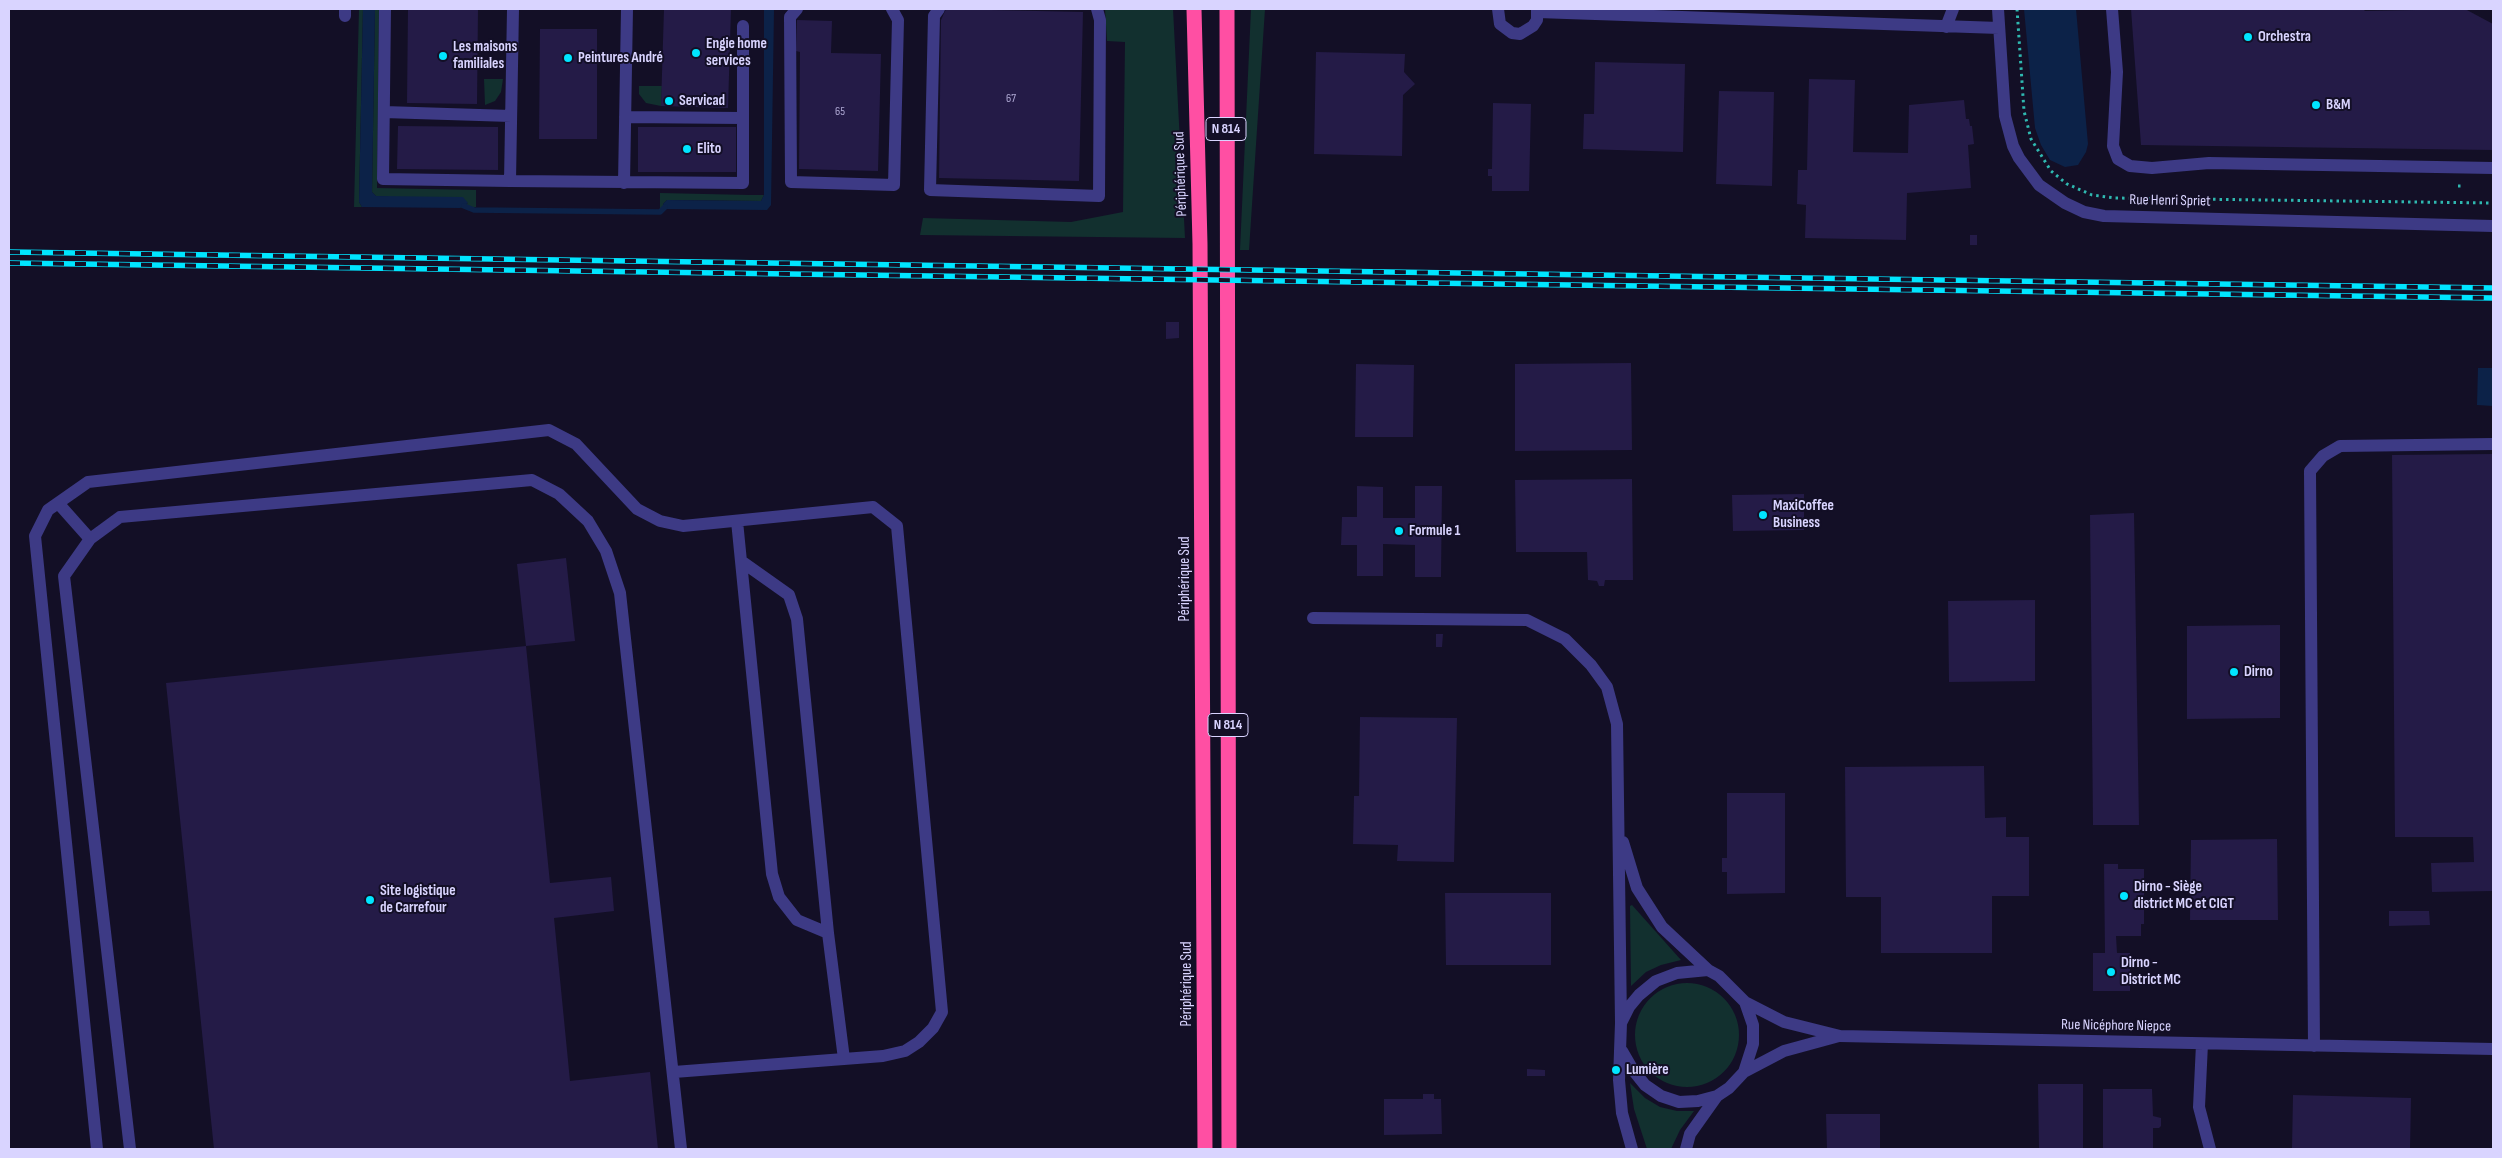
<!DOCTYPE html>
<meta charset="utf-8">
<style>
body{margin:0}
#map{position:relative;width:2502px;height:1158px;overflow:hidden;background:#130f26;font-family:"Sofia Sans Condensed",sans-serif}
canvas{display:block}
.frame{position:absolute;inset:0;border:10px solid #d9d4ff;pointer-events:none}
</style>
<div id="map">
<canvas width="2502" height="1158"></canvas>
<div class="frame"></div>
</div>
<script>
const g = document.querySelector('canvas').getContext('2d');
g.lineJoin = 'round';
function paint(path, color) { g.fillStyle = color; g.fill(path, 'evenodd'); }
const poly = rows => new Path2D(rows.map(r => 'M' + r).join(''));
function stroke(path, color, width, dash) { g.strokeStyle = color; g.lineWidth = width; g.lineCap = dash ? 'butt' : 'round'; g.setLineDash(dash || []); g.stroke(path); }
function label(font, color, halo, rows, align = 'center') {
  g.font = font + ' "Sofia Sans Condensed",sans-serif'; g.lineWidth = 4; g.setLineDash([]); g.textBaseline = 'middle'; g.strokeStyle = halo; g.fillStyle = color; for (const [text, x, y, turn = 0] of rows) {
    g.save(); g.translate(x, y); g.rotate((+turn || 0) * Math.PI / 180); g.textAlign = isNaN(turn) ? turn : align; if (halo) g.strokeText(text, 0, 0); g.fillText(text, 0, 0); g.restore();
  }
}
paint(poly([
 [359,9,363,9,359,202,362,207,354,207],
 [375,9,379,9,377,188,476,190,476,207,460,208,468,203,376,196,372,192],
 [1105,9,1173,9,1185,238,920,235,923,218,1071,222,1123,212,1125,42,1107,41],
 [1251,9,1265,9,1249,250,1240,250],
 [484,79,503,79,501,92,495,101,485,105],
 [639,86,662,86,661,106,646,103,639,94],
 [660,193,750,195,764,195,761,201,667,200,663,204,666,209,660,209],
 [1632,905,1681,960,1661,965,1646,972,1631,986,1630,906],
 '1635 1035a52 52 0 1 1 104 0a52 52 0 1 1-104 0Z',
 [1630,1083,1645,1098,1660,1107,1677,1111,1694,1111,1680,1130,1671,1149,1647,1149,1634,1109]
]), '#12302f');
paint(poly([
 [363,9,375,9,372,192,376,196,463,197,468,203,460,208,362,207,359,202],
 [764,9,774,9,771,205,767,210,666,209,663,204,667,200,761,201,764,195],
 [2024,9,2076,9,2088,144,2086,152,2078,165,2065,167,2050,160,2041,145,2035,128],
 [2478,368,2493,368,2493,406,2477,405]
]), '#0c2248');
stroke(poly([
 [464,206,474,210,660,212,665,207]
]), '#0c2248', 5.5);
paint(poly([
 [408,9,478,9,477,104,407,103],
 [664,9,731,9,728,108,661,106],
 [946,9,1083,12,1079,181,939,178,941,20],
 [2131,9,2363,9,2365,11,2465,9,2493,24,2493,150,2141,145],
 [797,20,832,21,831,53,881,54,878,171,799,169,800,52,796,51],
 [540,29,597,29,597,139,539,139],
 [1316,52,1405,54,1404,72,1415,84,1403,95,1402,156,1314,154],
 [1595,62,1685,64,1683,152,1583,149,1584,114,1594,114],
 [1809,79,1855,80,1853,152,1908,153,1909,105,1964,100,1966,119,1969,119,1970,126,1972,126,1974,144,1968,145,1971,188,1907,193,1906,240,1805,238,1806,205,1797,204,1798,170,1807,170],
 [1719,91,1774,92,1772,186,1716,184],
 [1493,103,1531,104,1529,191,1492,191,1492,176,1488,176,1488,169,1492,169],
 [398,126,498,127,498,170,397,169],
 [638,127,736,127,736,172,638,172],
 [1970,235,1977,235,1977,245,1970,245],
 [1166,322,1179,322,1179,338,1166,339],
 [1631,363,1632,450,1515,451,1515,364],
 [1356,364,1414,365,1413,437,1355,437],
 [2493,454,2493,891,2432,892,2431,863,2474,862,2473,837,2395,837,2392,455],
 [1632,479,1633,580,1605,580,1604,586,1599,586,1597,581,1588,580,1587,552,1516,552,1515,480],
 [1357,486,1383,487,1383,518,1415,518,1415,486,1442,486,1441,577,1415,577,1415,545,1383,544,1383,576,1357,576,1357,545,1341,545,1342,517,1357,517],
 [1804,494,1804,530,1733,531,1732,495],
 [2134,513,2139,825,2093,825,2090,515],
 [566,558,575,641,526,646,517,564],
 [2035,600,2035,681,1949,682,1948,601],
 [2280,625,2280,718,2187,719,2187,626],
 [1436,634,1443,634,1442,647,1436,647],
 [526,646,550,883,611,877,614,911,554,918,570,1081,650,1072,658,1149,214,1149,166,683],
 [1360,717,1457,718,1454,862,1397,861,1398,845,1353,844,1354,796,1359,796],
 [1984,766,1985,818,2006,817,2006,837,2029,837,2029,896,1992,896,1992,953,1881,953,1881,897,1846,897,1845,767],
 [1727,793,1785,793,1785,893,1727,894,1727,872,1722,872,1722,858,1727,858],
 [2277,839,2278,920,2190,920,2191,840],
 [2104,864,2118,864,2118,869,2144,869,2144,924,2141,924,2141,936,2116,936,2117,953,2130,953,2130,991,2093,991,2093,953,2105,953],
 [1445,893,1551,893,1551,965,1446,965],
 [2389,911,2429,911,2430,925,2389,926],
 [1527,1069,1545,1070,1545,1076,1527,1076],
 [2038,1084,2083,1084,2083,1149,2039,1149],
 [2103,1089,2152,1089,2153,1116,2161,1118,2161,1126,2159,1128,2153,1128,2153,1149,2103,1149],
 [1423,1094,1434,1094,1434,1099,1441,1099,1442,1134,1384,1135,1384,1099,1423,1099],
 [2293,1095,2411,1098,2410,1149,2292,1149],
 [1826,1114,1880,1114,1880,1149,1827,1149]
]), '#241b47');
stroke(poly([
 [2017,9,2024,111,2031,139,2051,171,2067,184,2092,195,2115,198,2493,203],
 [2458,186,2464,186]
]), '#2fb8b0', 3, [2.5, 4]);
stroke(poly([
 [385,9,383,179,510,181],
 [513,9,510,181,743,183,743,26],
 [797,9,790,17,791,182,894,185,898,20,892,9],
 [939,9,934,16,930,190,1099,196,1100,20,1097,9],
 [1498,9,1500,24,1512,33,1520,34,1533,26,1537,20,1537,9],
 [1998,9,2005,116,2013,146,2019,158,2039,185,2065,203,2084,212,2104,216,2493,226],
 [2112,9,2117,72,2113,146,2118,159,2130,166,2152,168,2209,163,2493,168],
 [1538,12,1999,28],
 [345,16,345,9],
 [1946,27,1953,9],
 [384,112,511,116],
 [625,117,742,118],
 [624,183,627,9],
 [58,503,90,539],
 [737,521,772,874,779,897,797,920,828,933,844,1059],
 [741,561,789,595,797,619,828,933],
 [1313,618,1527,620,1565,639,1591,665,1607,687,1617,724,1621,1023],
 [1623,842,1637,888,1662,927,1708,970],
 [1745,1002,1784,1022,1840,1036,2493,1049],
 [2202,1044,2199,1107,2210,1149],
 [2314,1046,2310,471,2323,456,2340,446,2493,444],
 [1622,1051,1633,1070,1645,1085,1661,1096,1679,1102,1698,1101,1717,1096,1729,1088,1744,1072,1753,1044,1753,1025,1745,1002,1719,976,1708,970,1677,973,1656,981,1639,995,1629,1007,1621,1023,1619,1080,1622,1113,1632,1149],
 [1744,1072,1784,1051,1839,1036],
 [97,1149,35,536,48,510,88,482,549,430,576,444,637,509,660,521,683,526,873,507,897,526,942,1012,933,1028,919,1042,905,1051,883,1056,674,1072],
 [130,1149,64,576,90,539,120,517,532,480,559,494,588,521,606,551,620,593,681,1149],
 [1686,1149,1690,1134,1717,1096]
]), '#3d3a85', 12);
stroke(poly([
 [1194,9,1200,244,1205,1149],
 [1227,9,1229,1149]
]), '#ff4fa3', 15);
const rail = poly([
 [9,252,2493,288],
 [9,263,2493,298]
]);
stroke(rail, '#00e5ff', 5.5);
stroke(rail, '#130f26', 4, [11]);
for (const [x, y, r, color] of [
 [2248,37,5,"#00e5ff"],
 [696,53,5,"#00e5ff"],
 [443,56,5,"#00e5ff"],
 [568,58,5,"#00e5ff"],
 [669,101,5,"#00e5ff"],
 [2316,105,5,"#00e5ff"],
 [687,149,5,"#00e5ff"],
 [1763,515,5,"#00e5ff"],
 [1399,531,5,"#00e5ff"],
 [2234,672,5,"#00e5ff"],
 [2124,896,5,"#00e5ff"],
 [370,900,5,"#00e5ff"],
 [2111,972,5,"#00e5ff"],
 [1616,1070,5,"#00e5ff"]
]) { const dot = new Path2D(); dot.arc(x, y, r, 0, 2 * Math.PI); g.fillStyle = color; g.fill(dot); stroke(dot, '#130f26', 2); }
label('12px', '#aca6d1', null, [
 ["67",1011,99],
 ["65",840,112]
]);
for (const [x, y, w] of [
 [1226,129,40],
 [1228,725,40]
]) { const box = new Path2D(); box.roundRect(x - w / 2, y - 11.5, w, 23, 4); g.fillStyle = '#130f26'; g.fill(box); stroke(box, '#d9d4ff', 1); }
label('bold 14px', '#d9d4ff', null, [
 ["N 814",1226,129],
 ["N 814",1228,725]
]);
label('bold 15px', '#d9d4ff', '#130f26', [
 ["Orchestra",2258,37],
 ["Engie home",706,44],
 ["services",706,61],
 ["Les maisons",453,47],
 ["familiales",453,64],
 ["Peintures André",578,58],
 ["Servicad",679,101],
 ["B&M",2326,105],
 ["Elito",697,149],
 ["MaxiCoffee",1773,506],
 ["Business",1773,523],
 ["Formule 1",1409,531],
 ["Dirno",2244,672],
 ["Dirno - Siège",2134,887],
 ["district MC et CIGT",2134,904],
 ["Site logistique",380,891],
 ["de Carrefour",380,908],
 ["Dirno -",2121,963],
 ["District MC",2121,980],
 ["Lumière",1626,1070]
], 'left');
label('15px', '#d9d4ff', '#130f26', [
 ["Périphérique Sud",1181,174,-92],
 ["Rue Henri Spriet",2170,201,1],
 ["Périphérique Sud",1185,579,-90],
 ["Périphérique Sud",1187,984,-90],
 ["Rue Nicéphore Niepce",2116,1026,1]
]);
</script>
